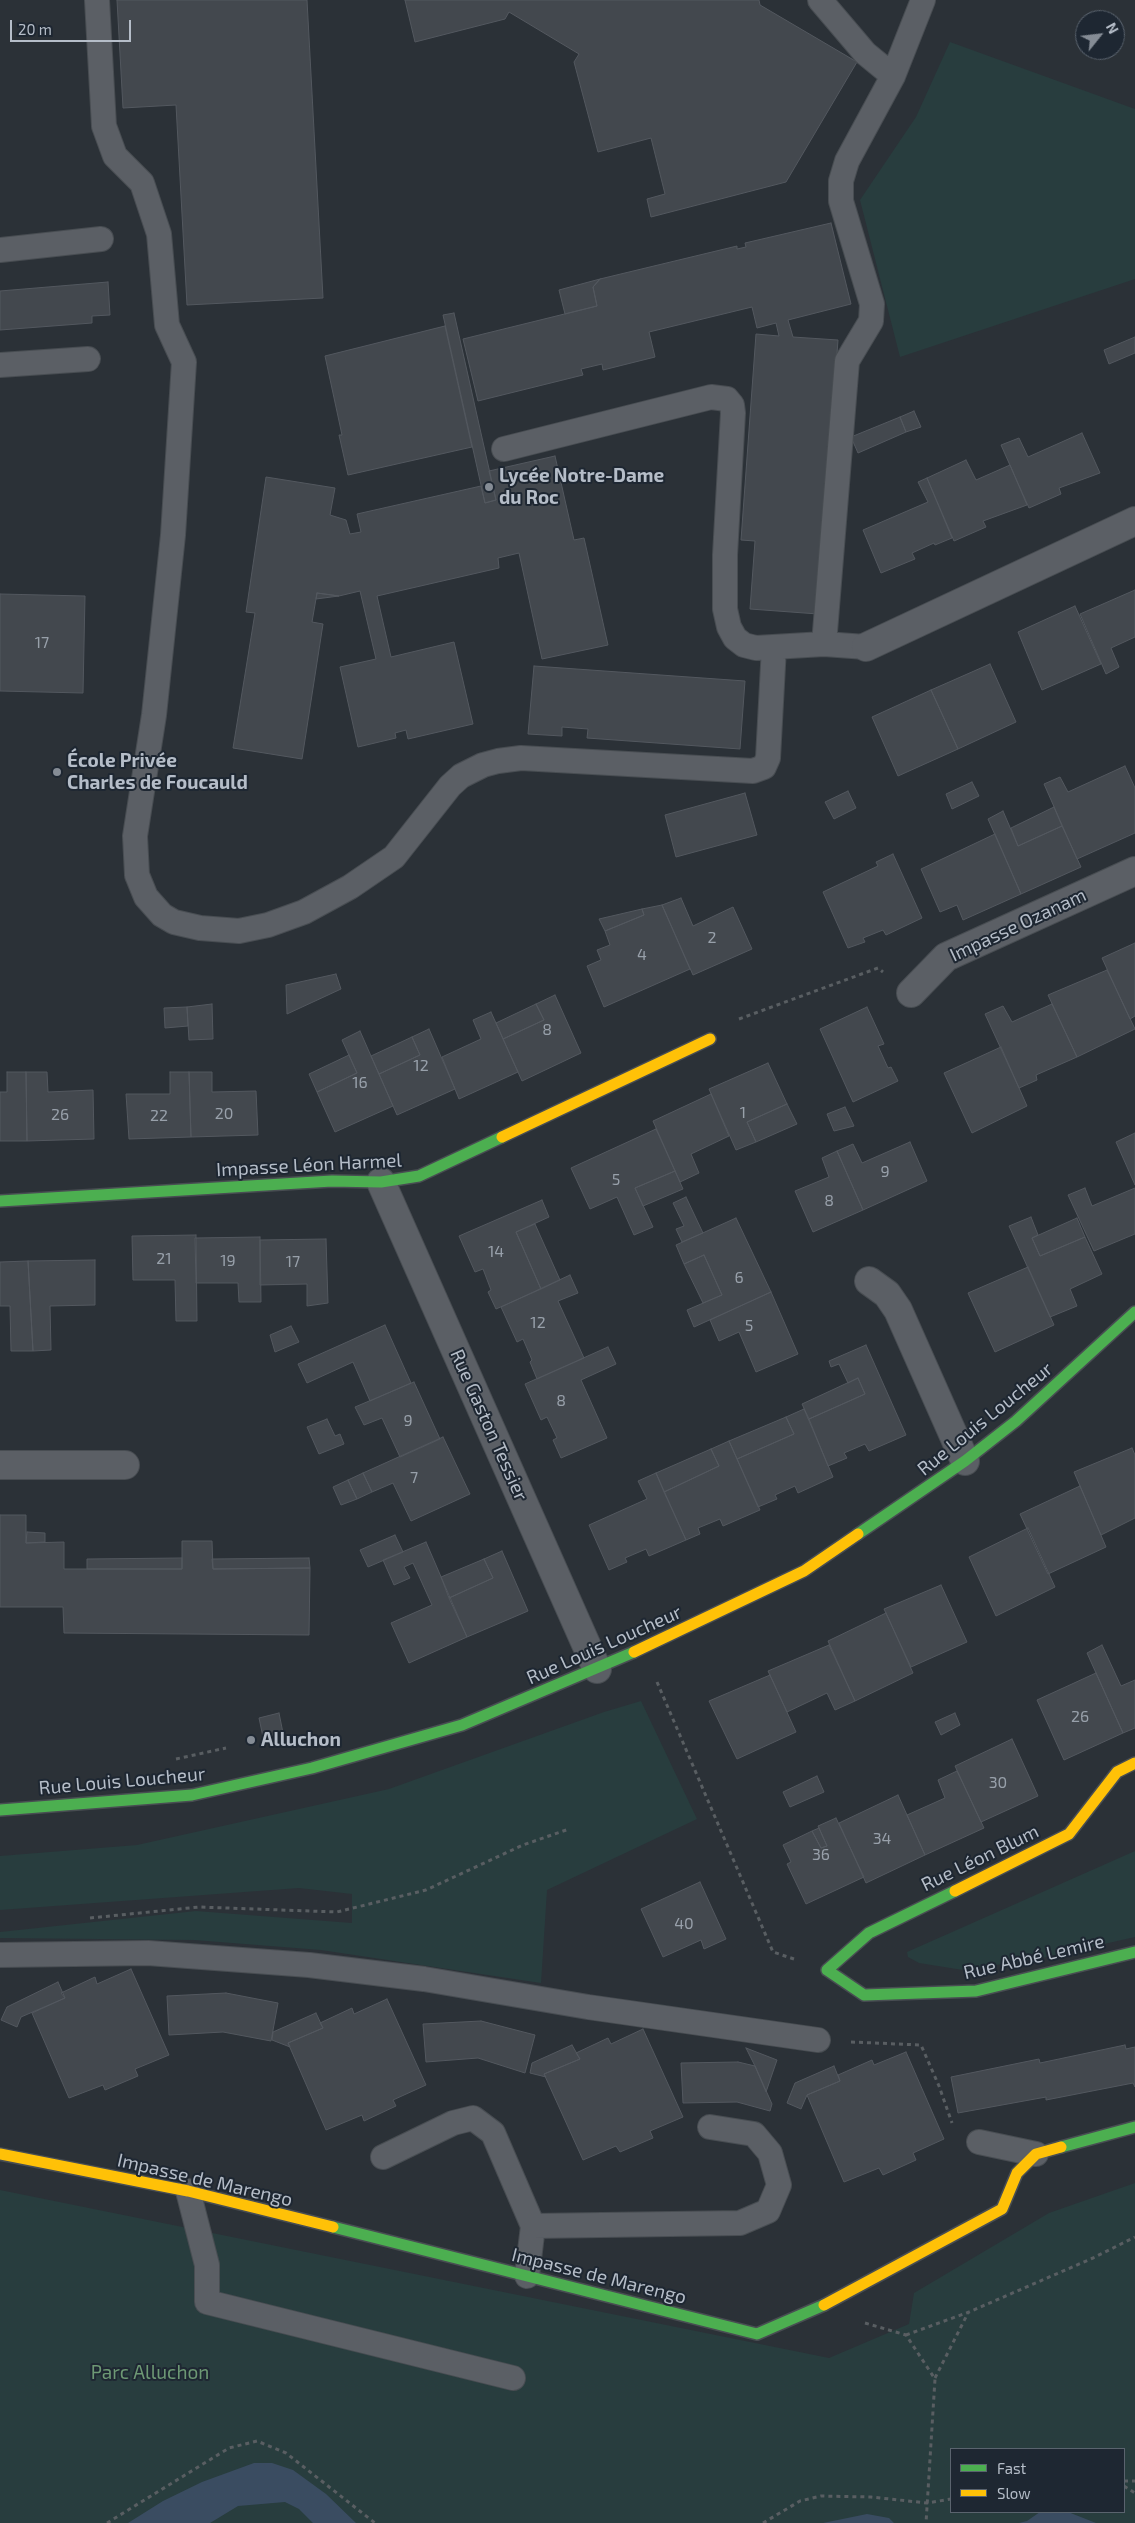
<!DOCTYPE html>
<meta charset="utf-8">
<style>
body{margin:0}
#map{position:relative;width:1135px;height:2523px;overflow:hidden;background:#2b3137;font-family:"Exo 2",sans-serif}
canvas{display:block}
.legend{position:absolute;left:950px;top:2448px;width:175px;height:65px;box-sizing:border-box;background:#1e2732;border:1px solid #5a636e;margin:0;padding:6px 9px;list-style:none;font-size:15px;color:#b5bdc8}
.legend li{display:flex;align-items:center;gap:10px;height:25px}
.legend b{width:25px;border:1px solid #5a636e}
.north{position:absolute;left:1075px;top:10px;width:50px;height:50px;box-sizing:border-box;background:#1e2732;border:1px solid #5a636e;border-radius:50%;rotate:61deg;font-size:14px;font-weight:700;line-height:20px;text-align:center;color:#b5bdc8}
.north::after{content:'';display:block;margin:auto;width:18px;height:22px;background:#858c95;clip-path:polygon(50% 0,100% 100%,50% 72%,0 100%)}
.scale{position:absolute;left:10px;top:20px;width:121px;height:22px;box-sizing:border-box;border:2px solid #b5bdc8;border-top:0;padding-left:6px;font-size:15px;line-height:18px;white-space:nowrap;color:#b5bdc8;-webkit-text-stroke:4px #1e2732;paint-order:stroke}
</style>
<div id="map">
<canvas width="1135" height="2523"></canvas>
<ul class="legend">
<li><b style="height:6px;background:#4caf50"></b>Fast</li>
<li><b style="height:6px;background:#ffc107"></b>Slow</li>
</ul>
<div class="north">N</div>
<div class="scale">20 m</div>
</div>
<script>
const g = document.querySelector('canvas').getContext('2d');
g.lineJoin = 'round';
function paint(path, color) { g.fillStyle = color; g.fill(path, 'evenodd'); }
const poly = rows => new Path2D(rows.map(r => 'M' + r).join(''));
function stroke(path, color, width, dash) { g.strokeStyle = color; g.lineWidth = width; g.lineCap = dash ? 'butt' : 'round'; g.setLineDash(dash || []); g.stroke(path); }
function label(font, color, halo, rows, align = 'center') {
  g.font = font + ' "Exo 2",sans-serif'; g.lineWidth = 4; g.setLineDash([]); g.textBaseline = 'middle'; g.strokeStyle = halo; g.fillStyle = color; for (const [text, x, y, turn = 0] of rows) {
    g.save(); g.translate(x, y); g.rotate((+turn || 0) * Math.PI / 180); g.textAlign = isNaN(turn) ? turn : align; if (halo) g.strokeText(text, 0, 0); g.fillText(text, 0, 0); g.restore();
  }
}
paint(poly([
 [950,42,1135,109,1135,279,900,357,860,200,916,117],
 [641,1701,697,1819,547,1890,541,1983,321,1950,194,1940,0,1938,0,1932,196,1911,352,1923,352,1894,299,1888,0,1910,0,1856,137,1845,389,1789,604,1712],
 [1135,1851,1135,1937,1042,1958,963,1970,919,1963,908,1957,907,1952],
 [1135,2183,1135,2523,0,2523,0,2190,829,2358,909,2324,914,2293,1049,2213],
 [951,2449,1124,2449,1124,2512,951,2512]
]), '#283d3e');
paint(poly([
 [254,2463,272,2463,293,2470,326,2494,356,2523,313,2523,299,2509,285,2502,238,2506,210,2523,128,2523,163,2501,202,2482],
 [1040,2512,1068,2512,1096,2523,1019,2523,1027,2521],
 [867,2514,889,2518,894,2523,823,2523]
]), '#3a4c61');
const building = poly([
 [117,0,307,0,323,298,187,305,176,105,123,108,117,0],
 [405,0,759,0,760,5,857,62,786,182,651,217,647,199,665,194,651,138,598,152,574,62,579,54,509,12,505,19,415,42,405,0],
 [831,223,851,304,788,320,793,337,838,340,818,614,750,609,755,541,741,540,756,334,779,336,776,323,757,328,752,307,649,332,655,357,603,370,602,364,581,369,583,375,478,401,463,339,597,306,593,287,600,279,737,246,737,249,746,247,745,243,831,223],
 [600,279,593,287,597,306,565,314,559,290,600,279],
 [108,282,110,315,92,316,92,323,0,330,0,291,108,282],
 [454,313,496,500,485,503,443,315,454,313],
 [445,326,472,447,348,475,339,435,342,435,325,356,445,326],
 [1135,337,1135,353,1109,364,1104,350,1135,337],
 [914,411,921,427,906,432,900,417,914,411],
 [900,417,906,432,858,453,851,437,900,417],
 [1082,433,1100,473,1059,488,1061,494,1029,508,1001,445,1019,438,1028,457,1082,433],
 [555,456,574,540,584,538,608,645,542,659,519,553,498,558,499,568,377,596,391,657,454,642,473,724,408,739,406,730,395,733,396,738,358,747,340,667,376,659,360,591,339,596,317,593,312,622,323,624,302,759,233,748,255,613,246,612,266,477,335,488,330,515,346,520,350,534,361,532,357,514,481,486,485,503,496,500,489,471,555,456],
 [966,460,976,480,1010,465,1027,505,983,521,986,527,954,541,927,478,966,460],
 [927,478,952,538,935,545,934,543,912,553,915,559,881,573,863,530,928,502,918,482,927,478],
 [1135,590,1135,637,1111,648,1119,667,1106,674,1080,614,1135,590],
 [317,593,339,596,316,599,317,593],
 [0,594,85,596,83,693,0,691,0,594],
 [1075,606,1101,664,1042,690,1018,632,1075,606],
 [990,664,1016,722,958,749,931,690,990,664],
 [534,666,745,681,740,749,587,738,588,729,562,727,562,736,528,734,534,666],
 [931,690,958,749,898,776,872,717,931,690],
 [1125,766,1135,788,1135,833,1077,859,1044,784,1060,777,1068,792,1125,766],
 [972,782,979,796,952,809,946,794,972,782],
 [848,791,856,808,834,819,825,802,848,791],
 [745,793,757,835,676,857,665,815,745,793],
 [1054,807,1062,826,1018,846,1011,828,1054,807],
 [1003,811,1018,846,1062,826,1081,867,1021,894,988,819,1003,811],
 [995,834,1021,894,963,920,957,905,940,912,921,869,995,834],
 [893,854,922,918,886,935,883,930,863,938,865,942,848,948,823,892,878,866,876,862,893,854],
 [681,898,693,926,733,907,752,949,693,975,662,905,681,898],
 [662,905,690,969,604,1007,587,966,601,960,597,950,610,945,605,931,644,915,642,909,662,905],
 [642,909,644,915,605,931,599,919,642,909],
 [1135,943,1135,1016,1130,1019,1102,958,1135,943],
 [1107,970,1135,1029,1077,1057,1048,995,1107,970],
 [336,974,341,989,287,1014,286,985,336,974],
 [555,995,581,1053,522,1081,503,1039,544,1020,536,1004,555,995],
 [212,1004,213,1039,189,1040,187,1007,212,1004],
 [536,1004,544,1020,503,1039,496,1023,536,1004],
 [1052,1004,1077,1057,1036,1075,1037,1080,1019,1088,985,1014,1003,1006,1012,1022,1052,1004],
 [187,1007,188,1026,165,1028,164,1008,187,1007],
 [867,1007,884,1044,878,1046,888,1068,891,1067,898,1081,853,1102,820,1029,867,1007],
 [491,1012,518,1072,459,1099,442,1057,481,1039,473,1020,491,1012],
 [429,1029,455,1089,397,1115,379,1074,420,1055,412,1037,429,1029],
 [360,1031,393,1106,335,1132,317,1092,357,1073,342,1040,360,1031],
 [412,1037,420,1055,379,1074,371,1056,412,1037],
 [1001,1047,1027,1106,972,1133,944,1073,1001,1047],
 [349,1055,357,1073,317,1092,309,1074,349,1055],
 [768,1063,787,1104,747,1122,756,1142,736,1150,709,1089,768,1063],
 [7,1072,26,1072,27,1141,0,1141,0,1092,7,1092,7,1072],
 [26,1072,47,1072,48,1092,93,1090,94,1139,27,1141,26,1072],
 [170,1072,189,1072,191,1137,129,1139,126,1094,170,1094,170,1072],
 [189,1072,212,1072,212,1092,256,1091,258,1135,191,1137,189,1072],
 [711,1094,729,1136,691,1154,699,1173,680,1182,653,1121,711,1094],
 [787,1104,797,1124,756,1142,747,1122,787,1104],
 [845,1107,854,1126,834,1131,827,1114,845,1107],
 [656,1129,675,1171,635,1188,653,1227,634,1235,617,1197,590,1209,571,1168,656,1129],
 [1135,1133,1135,1185,1116,1142,1135,1133],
 [910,1142,927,1181,863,1210,837,1151,853,1144,862,1163,910,1142],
 [837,1151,863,1210,813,1232,795,1191,829,1177,822,1158,837,1151],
 [675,1171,683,1189,643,1206,635,1188,675,1171],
 [1085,1188,1092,1206,1135,1188,1135,1234,1094,1251,1068,1195,1085,1188],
 [686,1197,703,1233,682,1242,676,1229,684,1226,673,1203,686,1197],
 [542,1200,549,1217,516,1232,541,1289,496,1309,488,1292,491,1290,483,1269,475,1272,459,1236,542,1200],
 [1031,1217,1038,1235,1032,1238,1040,1256,1085,1237,1102,1274,1070,1289,1077,1306,1050,1317,1009,1226,1031,1217],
 [736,1218,771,1292,694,1327,687,1310,722,1295,704,1255,684,1264,676,1245,736,1218],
 [1077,1218,1085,1237,1040,1256,1032,1238,1077,1218],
 [535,1224,560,1280,541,1289,516,1232,535,1224],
 [196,1235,197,1321,176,1321,175,1280,133,1280,132,1236,196,1235],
 [260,1237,261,1302,239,1302,238,1283,196,1283,195,1238,260,1237],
 [326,1239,328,1303,307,1306,307,1284,260,1285,260,1240,326,1239],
 [704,1255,722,1295,703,1303,684,1264,704,1255],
 [95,1260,95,1305,50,1306,51,1350,33,1351,28,1261,95,1260],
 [28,1261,33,1351,11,1351,10,1306,0,1306,0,1262,28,1261],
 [1028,1267,1054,1325,995,1352,968,1293,1028,1267],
 [570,1275,578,1293,558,1301,584,1358,537,1379,530,1362,532,1360,523,1339,517,1342,501,1307,570,1275],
 [771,1292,798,1354,756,1372,739,1332,719,1341,710,1320,771,1292],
 [385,1325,411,1383,370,1401,353,1362,307,1383,298,1364,385,1325],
 [291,1326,299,1342,275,1352,270,1335,291,1326],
 [866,1345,906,1435,869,1451,865,1444,844,1453,847,1458,828,1466,809,1419,865,1394,858,1378,848,1383,839,1364,831,1367,829,1361,866,1345],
 [608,1347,616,1364,581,1380,607,1438,561,1458,553,1440,557,1438,547,1417,541,1420,525,1384,608,1347],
 [858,1378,865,1394,809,1419,802,1404,858,1378],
 [414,1382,440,1439,400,1457,382,1418,364,1425,355,1407,414,1382],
 [804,1409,833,1477,798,1493,795,1486,775,1495,777,1499,758,1507,737,1459,794,1434,786,1417,804,1409],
 [786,1417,794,1434,737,1459,729,1441,786,1417],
 [327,1419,335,1436,340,1434,344,1444,319,1454,307,1427,327,1419],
 [443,1437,470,1494,411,1521,393,1483,372,1492,363,1473,443,1437],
 [729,1441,760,1510,723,1526,720,1519,698,1528,700,1534,686,1540,664,1492,719,1466,711,1449,729,1441],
 [1132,1448,1135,1455,1135,1518,1101,1535,1074,1472,1132,1448],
 [711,1449,719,1466,664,1492,656,1473,711,1449],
 [363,1473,372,1492,357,1499,348,1480,363,1473],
 [656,1473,686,1540,649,1556,646,1549,625,1558,627,1562,609,1570,589,1525,647,1499,638,1481,656,1473],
 [348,1480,357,1499,341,1505,333,1487,348,1480],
 [1080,1486,1106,1547,1048,1574,1020,1514,1080,1486],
 [0,1515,26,1515,26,1543,64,1542,64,1569,182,1569,182,1541,212,1541,213,1569,310,1568,309,1635,64,1633,63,1607,0,1607,0,1515],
 [1028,1528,1055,1587,996,1616,969,1557,1028,1528],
 [27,1532,45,1533,45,1542,26,1543,27,1532],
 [395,1535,403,1552,368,1567,360,1550,395,1535],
 [426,1542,467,1637,409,1663,391,1623,432,1605,413,1563,404,1567,410,1578,394,1585,383,1560,426,1542],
 [502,1551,528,1611,467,1637,449,1598,493,1578,484,1559,502,1551],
 [182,1558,182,1569,87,1569,87,1559,182,1558],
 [309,1558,310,1568,213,1569,212,1559,309,1558],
 [484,1559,493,1578,449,1598,441,1577,484,1559],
 [941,1585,967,1642,911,1667,884,1609,941,1585],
 [886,1613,913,1673,855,1701,828,1641,886,1613],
 [829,1645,855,1701,835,1710,827,1693,787,1712,768,1671,829,1645],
 [1102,1645,1121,1686,1135,1680,1135,1728,1123,1733,1087,1653,1102,1645],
 [1096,1673,1123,1733,1064,1760,1037,1700,1096,1673],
 [770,1675,796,1732,737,1759,709,1701,770,1675],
 [279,1713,283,1733,263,1737,259,1718,279,1713],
 [955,1713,960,1725,941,1735,935,1722,955,1713],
 [1012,1739,1038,1796,981,1822,955,1766,1012,1739],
 [957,1771,984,1828,925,1855,907,1815,945,1798,938,1780,957,1771],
 [817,1776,824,1792,790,1807,783,1792,817,1776],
 [898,1795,925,1855,866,1883,839,1823,898,1795],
 [836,1818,864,1877,806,1904,787,1864,791,1862,783,1845,812,1831,821,1848,827,1846,818,1826,836,1818],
 [819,1828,827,1846,821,1848,812,1831,819,1828],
 [700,1882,726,1939,704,1949,701,1940,663,1957,641,1909,700,1882],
 [131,1969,169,2055,135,2069,138,2076,105,2090,103,2085,69,2098,32,2013,65,1998,61,1993,95,1977,97,1984,131,1969],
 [58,1982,65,1998,21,2017,17,2027,1,2020,7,2007,58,1982],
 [226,1993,278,2003,271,2041,223,2032,169,2035,167,1996,226,1993],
 [387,1999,426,2085,393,2100,396,2106,364,2121,362,2115,326,2130,288,2043,323,2028,320,2023,352,2008,354,2014,387,1999],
 [316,2013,323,2028,288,2043,290,2047,272,2040,273,2032,316,2013],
 [481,2021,535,2035,525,2073,478,2058,426,2062,423,2024,481,2021],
 [643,2029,683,2117,650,2131,653,2138,620,2152,616,2146,583,2160,544,2074,580,2059,576,2053,608,2038,611,2044,643,2029],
 [572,2045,580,2059,544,2074,546,2077,530,2073,532,2063,572,2045],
 [1125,2045,1126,2049,1135,2047,1135,2087,1133,2083,1046,2100,1046,2097,958,2113,951,2077,1039,2059,1040,2063,1125,2045],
 [746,2048,777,2060,766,2092,755,2066,746,2048],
 [906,2052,944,2139,913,2153,916,2160,883,2175,879,2168,844,2182,807,2095,840,2081,838,2075,872,2060,874,2065,906,2052],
 [738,2062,755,2066,772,2104,770,2111,737,2102,683,2103,681,2063,738,2062],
 [834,2066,840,2081,807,2095,801,2109,787,2103,795,2083,834,2066]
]);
paint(building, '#43484e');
stroke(building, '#53585f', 1);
const lane = poly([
 [97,0,104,126,115,156,142,183,159,234,167,325,184,362,173,535,154,715,135,836,137,875,146,897,162,915,174,922,200,928,239,931,268,925,304,912,350,887,394,857,450,786,461,776,483,765,498,761,521,758,753,771,764,767,768,758,774,647],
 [820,0,865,53,893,76],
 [0,250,101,239],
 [0,365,88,359],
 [504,449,711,397,727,399,732,405,733,413,725,555,725,609,729,627,735,638,744,645,756,648,824,644,866,647],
 [824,644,847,361,871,321,872,304,841,201,841,181,847,161,893,76,923,0],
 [0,1955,148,1953,309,1965,424,1979,588,2007,818,2040],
 [979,2142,1036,2154],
 [383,2157,453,2123,473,2118,493,2133,533,2226,527,2276],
 [188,2191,207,2265,207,2302,513,2378],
 [533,2226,740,2223,768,2211,779,2185,770,2153,754,2134,710,2127]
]);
const street = poly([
 [866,647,1135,521],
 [911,993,946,957,1135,871],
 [381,1182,597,1669],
 [869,1281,887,1294,898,1310,965,1461],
 [0,1465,125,1465]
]);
const fast = poly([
 [0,1201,332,1181,381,1182,419,1176,502,1137],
 [858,1534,965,1461,1016,1421,1135,1312],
 [0,1810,192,1795,312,1768,462,1725,634,1652],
 [955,1891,869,1933,827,1970,864,1995,976,1991,1135,1952],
 [1061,2147,1135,2127],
 [333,2227,757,2334,824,2305]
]);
const slow = poly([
 [502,1137,710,1039],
 [634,1652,804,1571,858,1534],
 [955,1891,1069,1834,1117,1772,1135,1763],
 [0,2154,188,2191,333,2227],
 [824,2305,1002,2209,1017,2173,1036,2154,1061,2147]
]);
stroke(lane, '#484d52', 26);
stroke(street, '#484d52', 30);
stroke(fast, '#484d52', 14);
stroke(slow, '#484d52', 14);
stroke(poly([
 [739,1019,878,968,883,972],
 [657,1682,773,1952,794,1959],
 [176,1759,226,1748],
 [90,1918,199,1907,337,1912,426,1890,523,1845,569,1829],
 [851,2042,921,2045,939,2086,952,2123],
 [865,2323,906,2335,935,2379,926,2523],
 [906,2335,969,2312,1093,2258,1135,2237],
 [935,2378,968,2313],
 [1124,2481,1135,2481],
 [1124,2486,1135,2493],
 [107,2523,229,2448,257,2441,286,2453,375,2523],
 [763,2523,800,2501,821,2496,871,2497,927,2503,951,2499]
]), '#595e62', 3, [4, 4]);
stroke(lane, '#5b5f65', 24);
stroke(street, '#5b5f65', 28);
stroke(fast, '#4caf50', 11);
stroke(slow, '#ffc107', 11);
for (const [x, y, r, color] of [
 [489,487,5,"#858c95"],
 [57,772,5,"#858c95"],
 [251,1740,5,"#858c95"]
]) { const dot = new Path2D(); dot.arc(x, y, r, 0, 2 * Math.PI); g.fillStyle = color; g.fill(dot); stroke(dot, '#1e2732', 2); }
label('16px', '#98a0aa', null, [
 ["17",42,643],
 ["2",712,938],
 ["4",642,955],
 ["8",547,1030],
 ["12",421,1066],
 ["16",360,1083],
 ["1",743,1113],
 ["20",224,1114],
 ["26",60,1115],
 ["22",159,1116],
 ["9",885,1172],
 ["5",616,1180],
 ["8",829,1201],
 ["14",496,1252],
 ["21",164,1259],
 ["19",228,1261],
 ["17",293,1262],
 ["6",739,1278],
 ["12",538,1323],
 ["5",749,1326],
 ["8",561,1401],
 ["9",408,1421],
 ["7",414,1478],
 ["26",1080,1717],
 ["30",998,1783],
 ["34",882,1839],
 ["36",821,1855],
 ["40",684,1924]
]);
label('bold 19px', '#b5bdc8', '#1e2732', [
 ["Lycée Notre-Dame",499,476],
 ["du Roc",499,498],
 ["École Privée",67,761],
 ["Charles de Foucauld",67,783],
 ["Alluchon",261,1740]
], 'left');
label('19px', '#b5bdc8', '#1e2732', [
 ["Impasse Ozanam",1018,925,-25],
 ["Impasse Léon Harmel",309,1165,-3],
 ["Rue Louis Loucheur",985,1419,-39],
 ["Rue Gaston Tessier",489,1425,66],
 ["Rue Louis Loucheur",604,1645,-24],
 ["Rue Louis Loucheur",122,1781,-5],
 ["Rue Léon Blum",980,1858,-26],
 ["Rue Abbé Lemire",1034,1957,-13],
 ["Impasse de Marengo",205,2180,13],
 ["Impasse de Marengo",599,2276,14]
]);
label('19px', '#6d9874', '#1e2732', [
 ["Parc Alluchon",150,2373]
]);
</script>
